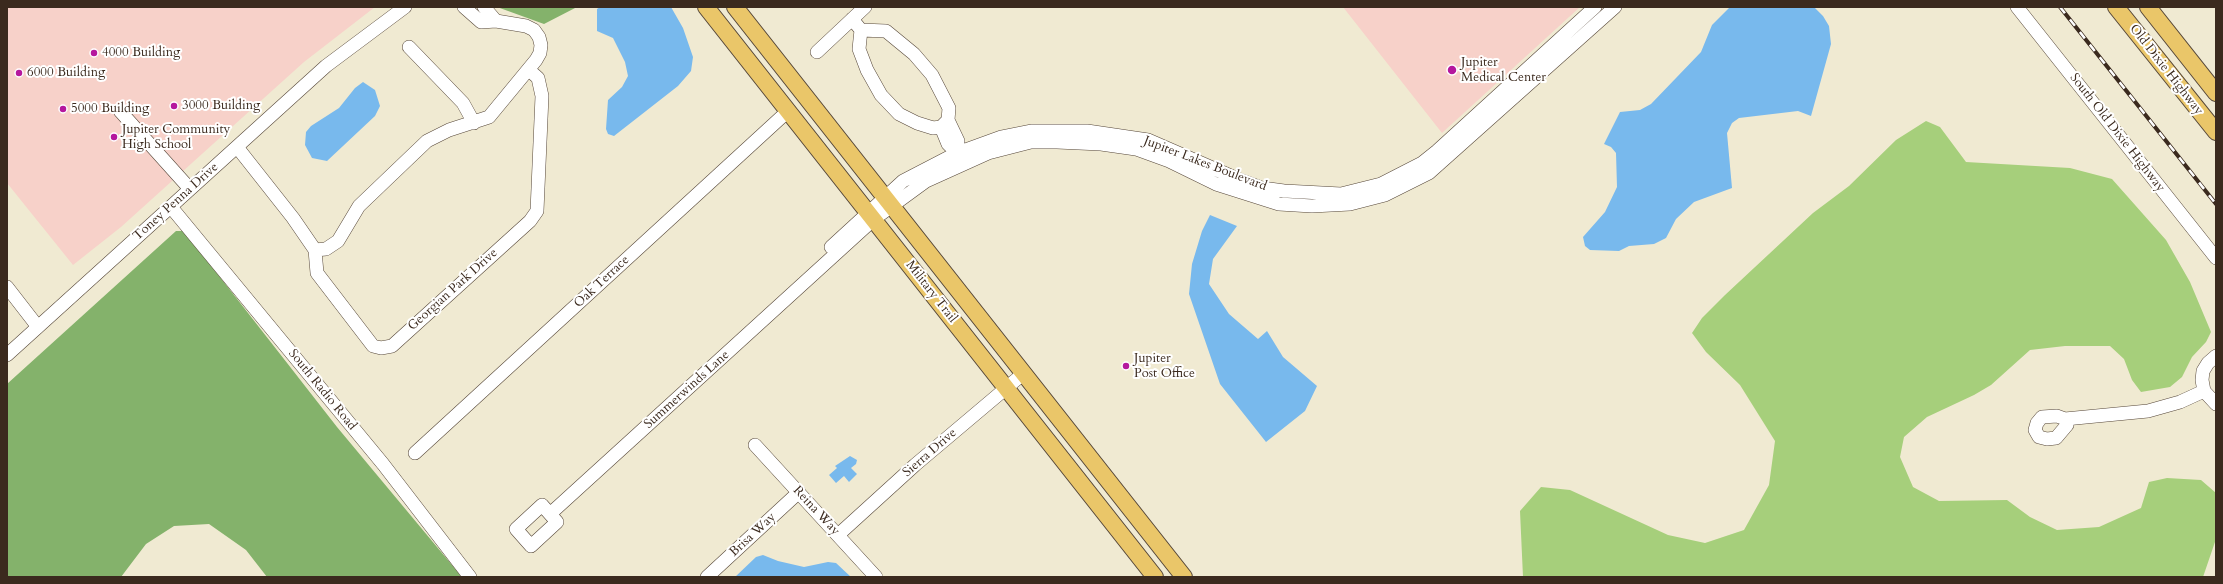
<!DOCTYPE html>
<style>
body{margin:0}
#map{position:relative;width:2223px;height:584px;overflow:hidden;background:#f0ead2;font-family:Cardo,serif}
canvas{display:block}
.frame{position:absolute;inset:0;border:8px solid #3b2a1e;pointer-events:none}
</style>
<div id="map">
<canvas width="2223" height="584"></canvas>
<div class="frame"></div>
</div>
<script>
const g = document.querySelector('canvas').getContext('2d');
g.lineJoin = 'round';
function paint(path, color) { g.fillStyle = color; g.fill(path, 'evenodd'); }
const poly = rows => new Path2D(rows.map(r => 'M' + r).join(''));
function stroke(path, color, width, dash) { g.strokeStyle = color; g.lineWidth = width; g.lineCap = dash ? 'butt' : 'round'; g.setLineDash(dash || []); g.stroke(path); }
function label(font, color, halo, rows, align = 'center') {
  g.font = font + ' Cardo,serif'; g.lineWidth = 4; g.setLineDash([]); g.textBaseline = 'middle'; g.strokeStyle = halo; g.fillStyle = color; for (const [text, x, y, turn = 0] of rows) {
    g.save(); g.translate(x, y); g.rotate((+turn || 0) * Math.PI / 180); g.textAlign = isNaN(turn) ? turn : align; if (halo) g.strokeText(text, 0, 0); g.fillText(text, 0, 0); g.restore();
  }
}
paint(poly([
 [7,7,375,7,304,62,121,227,73,265,7,183],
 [1343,7,1580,7,1442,133]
]), '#f7d1c9');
paint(poly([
 [1926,121,1940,127,1966,162,2070,168,2112,179,2166,240,2190,282,2211,332,2206,342,2192,357,2182,377,2170,387,2141,392,2132,380,2124,359,2110,346,2065,346,2030,350,1991,385,1974,395,1927,417,1904,437,1900,457,1913,487,1939,501,2007,500,2030,517,2057,530,2099,527,2141,508,2149,482,2167,478,2201,480,2216,493,2216,539,2203,577,1523,577,1520,511,1541,487,1570,490,1668,535,1705,543,1744,530,1769,485,1775,441,1740,385,1706,352,1692,333,1702,318,1725,295,1813,213,1849,186,1896,140]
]), '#a6cf7b');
paint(poly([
 [497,7,577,7,544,24],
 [176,231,184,231,337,427,462,577,267,577,246,550,209,524,174,526,146,544,121,577,7,577,7,384]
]), '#84b26b');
paint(poly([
 [600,7,671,7,683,28,693,57,691,71,678,86,614,136,608,134,606,129,608,100,622,87,628,76,625,62,613,38,597,31,597,9],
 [1730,7,1814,7,1823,16,1829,26,1831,44,1811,116,1798,111,1739,118,1732,123,1727,133,1732,188,1694,202,1676,219,1666,238,1654,244,1629,246,1619,251,1590,250,1585,246,1583,237,1605,212,1617,187,1616,153,1611,147,1604,144,1620,112,1640,110,1651,104,1701,52,1712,25],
 [363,82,375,90,380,106,375,116,327,161,312,158,305,145,306,132,311,126,339,108,355,88],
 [1210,215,1237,226,1213,259,1209,284,1229,314,1258,339,1267,331,1283,357,1317,386,1305,411,1266,442,1220,384,1189,294,1192,264,1202,231],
 [850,456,857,460,856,464,851,468,857,474,849,482,844,476,836,483,829,475,837,468,835,466],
 [763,555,778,561,804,567,828,562,836,563,851,577,735,577,756,557]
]), '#78b9ed');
const minor = poly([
 [484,7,496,21],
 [2017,7,2216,258],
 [852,19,861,30,859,49,867,70,881,95,899,114,917,123,933,128,941,127,948,120,949,108,932,75,914,54,886,31,861,30],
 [409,47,463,103,474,123],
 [817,52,865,7],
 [120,111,190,189],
 [948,120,958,141,957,153],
 [941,127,948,144,957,153],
 [237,147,293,218,315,250,317,273,373,346,381,348,392,346,530,221,537,211,542,96,538,78,529,70],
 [171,207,383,464,470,577],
 [831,247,903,181,957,153,1001,137,1031,131,1087,131,1148,140,1240,180,1262,188,1284,191,1341,194,1381,184,1422,163,1437,151,1595,7],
 [315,250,326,249,338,241,359,206,427,141,449,130,489,117,536,60,540,53,541,45,539,37,534,30,526,26,496,21,481,22,464,7],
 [7,287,38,327],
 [7,355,326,66,405,7],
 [2216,356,2208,363,2203,371,2202,380,2204,391,2216,404],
 [2065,419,2067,425,2056,438,2047,439,2039,437,2035,430,2037,423,2042,417,2057,416,2065,419,2148,411,2180,402,2204,391],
 [755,445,876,577],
 [415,453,788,111],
 [542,505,557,522,531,546,516,529,542,505],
 [550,514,874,219,926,181,988,153,1031,142,1057,142,1101,144,1136,149,1169,161,1216,184,1279,204,1312,206,1350,204,1385,195,1429,173,1615,7],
 [838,535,915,465,1024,373],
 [707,577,799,492]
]);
const major = poly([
 [706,7,1155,577],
 [735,7,1184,577],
 [2116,7,2216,132],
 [2148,7,2216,93]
]);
stroke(minor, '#564739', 14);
stroke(major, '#564739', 18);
stroke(minor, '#fff', 13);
stroke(major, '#eac669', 16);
const rail = poly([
 [2060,7,2216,204]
]);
stroke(rail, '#3b2a1e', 4);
stroke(rail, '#fff', 2.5, [8]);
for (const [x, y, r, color] of [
 [94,53,4,"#b5179e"],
 [1452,70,5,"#b5179e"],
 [19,73,4,"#b5179e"],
 [174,106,4,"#b5179e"],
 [63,109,4,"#b5179e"],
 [114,137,4,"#b5179e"],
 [1126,366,4,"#b5179e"]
]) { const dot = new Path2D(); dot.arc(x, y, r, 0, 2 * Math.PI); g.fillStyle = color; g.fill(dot); stroke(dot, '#fff', 1.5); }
label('13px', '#3b2a1e', '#fff', [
 ["4000 Building",102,53],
 ["Jupiter",1461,63],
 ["Medical Center",1461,78],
 ["6000 Building",27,73],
 ["3000 Building",182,106],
 ["5000 Building",71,109],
 ["Jupiter Community",122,130],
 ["High School",122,145],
 ["Jupiter",1134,359],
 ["Post Office",1134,374]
], 'left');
label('13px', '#3b2a1e', '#fff', [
 ["Old Dixie Highway",2166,70,52],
 ["South Old Dixie Highway",2117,133,52],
 ["Jupiter Lakes Boulevard",1205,164,21],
 ["Toney Penna Drive",176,202,-42],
 ["Oak Terrace",602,282,-43],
 ["Georgian Park Drive",453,290,-42],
 ["Military Trail",931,292,52],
 ["South Radio Road",322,390,51],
 ["Summerwinds Lane",687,390,-42],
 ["Sierra Drive",930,453,-41],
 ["Reina Way",816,511,47],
 ["Brisa Way",753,535,-43]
]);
</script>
